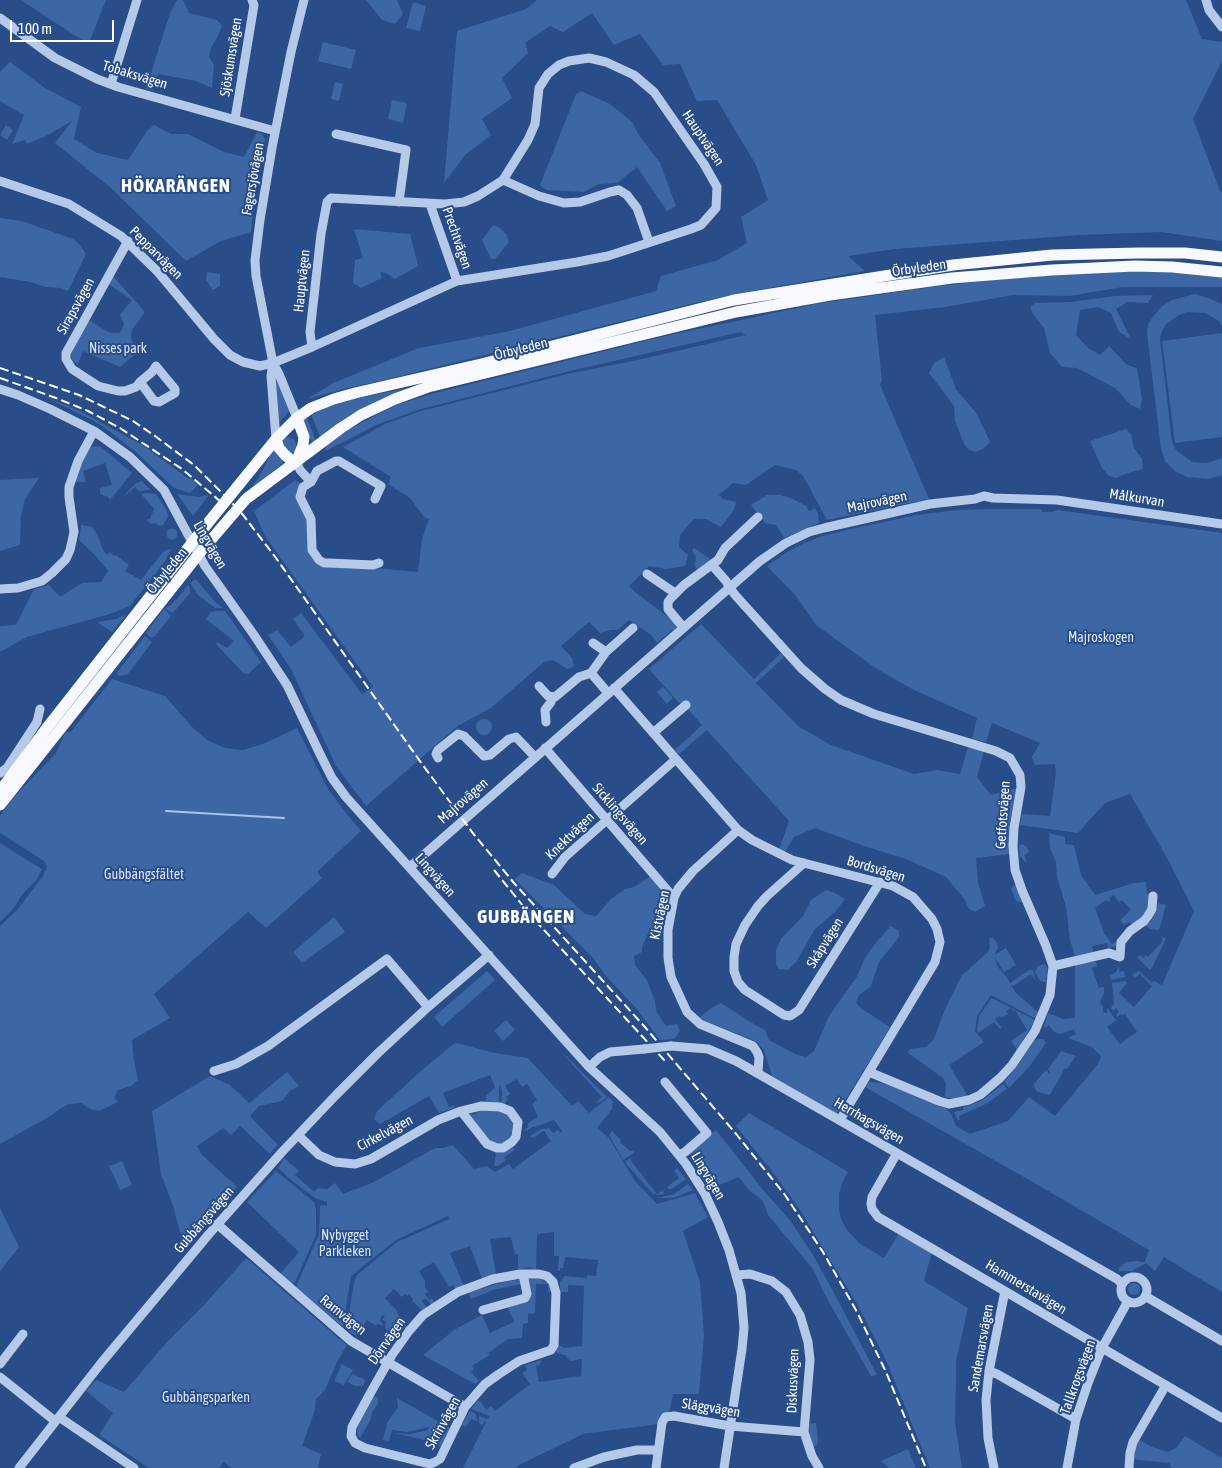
<!DOCTYPE html>
<meta charset="utf-8">
<style>
body{margin:0}
#map{position:relative;width:1222px;height:1468px;overflow:hidden;background:#284d88;font-family:"Asap Condensed",sans-serif}
canvas{display:block}
.scale{position:absolute;left:10px;top:20px;width:104px;height:22px;box-sizing:border-box;border:2px solid #fff;border-top:0;padding-left:6px;font-size:15px;line-height:18px;white-space:nowrap;color:#fff;-webkit-text-stroke:4px #284d88;paint-order:stroke}
</style>
<div id="map">
<canvas width="1222" height="1468"></canvas>
<div class="scale">100 m</div>
</div>
<script>
const g = document.querySelector('canvas').getContext('2d');
g.lineJoin = 'round';
function paint(path, color) { g.fillStyle = color; g.fill(path, 'evenodd'); }
const poly = rows => new Path2D(rows.map(r => 'M' + r).join(''));
function stroke(path, color, width, dash) { g.strokeStyle = color; g.lineWidth = width; g.lineCap = dash ? 'butt' : 'round'; g.setLineDash(dash || []); g.stroke(path); }
function label(font, color, halo, rows, align = 'center') {
  g.font = font + ' "Asap Condensed",sans-serif'; g.lineWidth = 4; g.setLineDash([]); g.textBaseline = 'middle'; g.strokeStyle = halo; g.fillStyle = color; for (const [text, x, y, turn = 0] of rows) {
    g.save(); g.translate(x, y); g.rotate((+turn || 0) * Math.PI / 180); g.textAlign = isNaN(turn) ? turn : align; if (halo) g.strokeText(text, 0, 0); g.fillText(text, 0, 0); g.restore();
  }
}
paint(poly([
 [21,0,106,0,89,43,74,35],
 [177,0,183,0,189,13,217,20,222,26,217,38,211,48,209,57,214,65,212,88,196,81,158,74,153,90,146,89,170,13],
 [366,0,397,0,403,14,395,24,382,20],
 [537,0,1186,0,1202,39,1222,42,1222,61,1193,119,1220,191,1222,192,1222,241,1161,232,1080,235,895,249,848,256,865,271,735,294,691,304,380,381,347,388,307,399,333,383,419,348,510,331,656,291,661,276,718,260,747,243,741,217,768,200,756,165,717,100,697,101,680,64,663,65,640,34,614,45,592,13,563,32,550,26,525,43,528,53,502,78,512,98,482,119,491,135,465,155,444,183,457,31,526,9],
 [413,2,426,6,420,31,406,28],
 [323,42,356,50,351,69,318,61],
 [10,62,45,88,81,107,74,139,97,153,128,160,147,131,154,125,171,134,188,134,224,152,244,157,257,132,262,134,265,139,254,204,251,232,221,241,186,261,111,188,55,143,72,121,46,136,27,144,25,140,12,144,24,115,0,101,0,72],
 [335,82,343,84,339,101,331,99],
 [581,91,610,104,632,122,639,135,660,163,676,206,667,211,637,167,617,183,599,184,584,192,546,190,540,185,576,94],
 [392,100,407,103,403,123,388,119],
 [6,125,13,130,7,140,0,135],
 [0,218,22,221,73,239,80,245,86,254,68,291,61,288,46,287,30,282,1,277,0,279],
 [493,225,500,228,506,234,509,242,495,259,491,259,482,240],
 [354,229,410,234,418,266,395,279,386,273,380,272,382,278,361,288,353,283,355,260,363,258],
 [1146,271,1222,276,1222,287,1123,287,1069,296,1013,295,945,307,875,315,882,381,880,385,929,499,827,520,803,476,796,470,775,465,746,485,733,483,719,495,723,499,736,502,734,510,721,527,706,519,694,519,680,535,679,547,688,555,685,566,666,569,649,566,629,586,635,592,679,625,657,643,651,635,629,620,618,630,611,630,600,633,589,622,561,646,572,658,574,667,567,669,553,660,544,662,491,708,459,725,366,806,336,766,291,669,268,635,277,630,291,647,304,637,304,634,293,619,301,613,362,694,373,687,265,536,254,511,295,480,300,483,298,490,320,563,418,572,422,539,429,519,424,517,410,498,388,484,391,477,343,447,385,424,421,411,572,373,642,359,746,335,741,332,570,371,421,409,376,425,326,451,325,445,349,429,396,405,431,394,665,336,821,303,939,286,993,280,1057,275],
 [207,272,220,274,220,286,213,290,206,280],
 [112,275,145,312,132,330,131,336,132,341,139,351,120,367,83,351,78,364,72,360,71,354,87,321,91,321,106,331,113,333,119,333,122,330,124,324,120,315,132,300,107,283],
 [1194,294,1208,298,1222,304,1222,326,1219,321,1205,313,1187,312,1179,315,1166,324,1162,331,1160,339,1172,442,1176,450,1192,462,1207,463,1222,458,1222,475,1209,479,1187,477,1175,471,1165,461,1161,449,1147,333,1148,325,1152,318,1161,307,1172,300],
 [1153,295,1148,303,1127,302,1116,309,1131,339,1119,332,1111,313,1098,307,1080,310,1076,335,1088,348,1100,355,1109,346,1127,365,1137,368,1142,399,1140,409,1131,405,1115,388,1077,368,1062,367,1050,353,1044,328,1033,314,1030,307,1035,303,1070,302,1115,296],
 [1222,333,1222,437,1175,443,1162,341],
 [944,357,956,389,977,414,990,442,983,449,976,452,969,450,964,444,955,421,954,406,929,373,934,363],
 [278,378,290,410,279,423,275,379],
 [408,388,395,395,320,437,311,414,317,411,353,399],
 [41,395,80,411,144,446,186,477,192,479,198,485,190,493,174,488,136,452,105,428,94,421],
 [307,417,316,441,312,443,302,420],
 [1126,429,1131,435,1134,448,1142,459,1143,469,1128,473,1116,478,1109,476,1102,468,1090,441],
 [288,437,295,440,296,445,295,452,290,455,282,447,282,439],
 [95,446,101,447,132,473,110,500,108,497,100,494,100,488,112,485,105,463,83,471,86,482,74,482,75,477,86,454,90,448],
 [273,449,285,461,248,492,259,477],
 [39,478,25,499,21,515,20,545,0,551,0,480],
 [142,481,150,490,139,491,135,487,122,498,136,483],
 [147,493,156,494,167,511,168,517,163,525,160,526,155,523,151,524,146,520,150,519,154,509,141,494],
 [177,494,199,497,206,495,208,496,193,516],
 [767,495,780,495,791,498,806,506,809,511,815,508,818,513,819,523,784,538,776,525,765,523,751,505],
 [986,509,1040,509,1043,512,1052,512,1058,510,1222,533,1222,1292,1164,1257,1155,1271,1146,1263,1132,1271,1119,1271,1118,1269,1126,1262,1137,1261,1140,1262,1145,1262,1149,1250,1038,1185,865,1087,869,1082,882,1083,946,1108,951,1114,956,1126,970,1134,1008,1121,1029,1097,1055,1116,1098,1064,1101,1056,1092,1047,1068,1038,1076,1034,1074,1029,1060,1034,1054,1032,1049,1025,1045,1028,1044,1027,1048,1013,1063,1019,1075,1018,1075,963,1095,961,1098,966,1092,968,1099,988,1104,987,1104,993,1100,1002,1103,1007,1103,1012,1107,1013,1107,1008,1116,1020,1107,1027,1120,1044,1137,1032,1125,1014,1123,1015,1121,1014,1117,1017,1116,1015,1119,1012,1116,1008,1113,1011,1111,1008,1114,1003,1112,983,1125,981,1127,983,1119,993,1134,1007,1152,986,1140,974,1135,978,1132,975,1135,973,1139,971,1152,983,1154,981,1162,985,1194,911,1166,856,1130,794,1105,803,1078,833,1020,825,1022,814,1050,816,1056,773,1055,764,1035,765,1032,757,1040,743,992,723,986,742,972,739,977,718,912,689,877,669,816,625,796,596,767,566,787,552,802,544,819,537,851,529,916,515,957,510],
 [81,525,92,527,97,534,103,550,107,555,109,552,114,556,116,555,129,565,125,571,141,580,163,552,166,550,171,549,165,561,130,606,110,614,27,637,0,652,0,626,16,625,34,589,49,585,60,597,82,583,101,582,108,571,95,555,79,540],
 '166.5 534a5.5 5.5 0 1 1 11 0a5.5 5.5 0 1 1-11 0Z',
 [694,548,713,561,698,571,695,566,696,557,692,551],
 [196,579,215,602,223,608,215,608,198,595,190,583],
 [188,585,190,588,190,593,173,613,165,609,177,599],
 [164,609,171,616,154,637,151,638,146,633],
 [217,611,225,611,261,662,248,674,243,673,216,644,217,642,227,648,234,641,206,619,211,612],
 [127,614,112,632,97,622,116,619],
 [701,624,754,679,781,653,784,657,756,683,798,726,831,745,914,774,937,770,960,774,968,747,984,751,977,777,991,795,1017,788,1010,822,1010,854,976,858,978,883,985,906,975,912,969,909,965,900,946,877,906,859,864,846,815,828,794,837,785,852,779,850,789,821,707,730,679,754,675,750,702,725,685,706,678,702,649,669],
 [145,636,152,642,150,645,127,675,119,676,117,673,118,671],
 [112,679,165,696,191,726,207,740,225,748,243,750,263,744,297,728,328,789,346,813,361,831,317,872,322,878,266,928,248,912,154,994,170,1018,132,1040,134,1060,138,1080,131,1086,118,1090,114,1098,118,1102,99,1111,90,1109,81,1103,69,1104,61,1108,52,1115,0,1144,0,926,18,909,43,876,47,866,44,861,0,833,0,816,13,798,56,753,66,731,70,733],
 [663,687,673,698,667,704,657,692],
 '476 727a8 8 0 1 1 16 0a8 8 0 1 1-16 0Z',
 [1049,833,1065,837,1065,844,1074,845,1081,875,1095,895,1134,883,1146,882,1147,894,1150,894,1149,908,1146,915,1133,926,1129,922,1124,925,1120,920,1131,910,1122,900,1119,902,1114,895,1109,898,1111,900,1108,902,1106,900,1095,908,1104,933,1112,944,1117,941,1118,944,1117,946,1108,948,1107,943,1092,946,1093,952,1075,956,1070,940,1066,907,1057,877,1056,862,1050,848],
 [0,843,42,869,37,879,21,896,14,908,0,922],
 [1022,844,1027,847,1029,852,1024,855,1027,862,1025,862,1020,856,1019,845],
 [522,873,554,885,585,914,596,916,611,899,625,889,634,887,651,876,667,901,662,932,654,931,648,934,642,947,642,952,634,956,635,965,647,980,655,1001,656,1011,666,1026,677,1024,680,1031,674,1039,660,1040,636,1008,606,976,593,958,515,879],
 [1014,885,1016,885,1023,902,1017,902,1015,899,1011,889],
 [826,890,833,892,845,899,835,912,815,929,796,962,788,970,779,969,776,964,776,950,781,939,803,916,811,900],
 [1158,903,1166,905,1159,930,1150,929,1145,925,1151,921,1154,916],
 [334,917,345,932,302,963,293,952],
 [891,926,899,931,899,937,879,962,871,986,859,995,856,1003,862,1009,890,1027,837,1114,772,1076,764,1050,757,1042,699,1018,711,1008,721,1003,757,1026,765,1030,769,1040,795,1054,806,1057,814,1051,829,1016,856,978,866,956,878,940],
 [992,937,997,943,998,948,994,955,1006,948,1016,965,1004,972,994,956,998,967,1006,976,1010,983,1029,970,1033,970,1035,980,1031,974,1013,986,1011,985,1016,993,1039,1013,1036,1019,991,995,977,1016,975,1031,984,1042,949,1065,968,1096,955,1099,945,1097,946,1083,943,1078,908,1053,910,1049,926,1047,934,1039,945,1009,962,975,988,952,990,947,989,939],
 [1162,937,1166,938,1153,966,1150,970,1137,957,1141,955,1143,958,1146,955,1148,957,1162,942],
 [1045,964,1047,967,1048,976,1046,977,1047,982,1044,982,1040,981,1035,972,1038,966],
 [1119,966,1120,972,1124,971,1125,977,1111,980,1110,976,1116,972],
 [487,971,495,980,442,1027,434,1017],
 [992,998,1035,1020,1017,1050,1011,1041,1027,1030,1015,1010,1013,1011,1011,1008,1006,1011,1008,1014,1002,1017,1000,1016,995,1019,1002,1028,1000,1029,994,1022,978,1033,977,1030,979,1016],
 [506,1020,515,1030,503,1041,494,1031],
 [1038,1039,1043,1039,1046,1043,1029,1067,1009,1088,1004,1082,1019,1064,1034,1041],
 [456,1043,495,1053,528,1058,572,1106,578,1101,589,1113,609,1097,613,1101,612,1109,597,1128,609,1138,635,1181,657,1204,695,1193,708,1217,683,1231,700,1282,704,1335,699,1394,673,1394,669,1413,661,1413,659,1424,583,1434,517,1466,518,1468,463,1468,486,1422,485,1421,482,1425,479,1423,479,1416,488,1419,490,1416,471,1409,478,1400,481,1402,486,1410,491,1406,495,1411,530,1384,522,1373,527,1370,525,1365,541,1360,542,1362,540,1363,540,1365,536,1366,539,1382,581,1376,582,1359,570,1361,565,1355,556,1353,558,1345,565,1348,582,1346,584,1286,568,1285,568,1292,560,1292,560,1281,562,1280,564,1276,587,1278,587,1275,596,1276,598,1260,565,1257,563,1268,560,1268,560,1271,558,1271,559,1256,554,1256,554,1232,537,1234,536,1269,531,1268,531,1267,518,1269,518,1254,515,1254,511,1237,490,1239,496,1275,482,1279,470,1246,450,1253,464,1286,457,1290,453,1285,449,1287,434,1262,419,1271,425,1281,425,1287,428,1292,425,1294,429,1300,432,1298,434,1302,431,1305,426,1298,422,1301,427,1308,423,1311,412,1301,413,1299,409,1294,407,1296,405,1294,402,1297,394,1289,385,1298,397,1311,400,1319,407,1327,399,1331,401,1333,398,1338,385,1328,386,1321,382,1320,385,1316,382,1315,380,1320,384,1326,378,1324,376,1326,367,1320,356,1336,347,1330,347,1326,354,1282,357,1275,397,1242,449,1219,448,1216,396,1240,351,1276,343,1327,296,1287,319,1234,320,1207,321,1205,327,1206,327,1202,317,1199,291,1180,278,1168,284,1158,299,1171,295,1175,314,1192,318,1188,327,1189,335,1183,343,1194,372,1183,435,1148,443,1148,453,1145,474,1169,487,1166,495,1172,509,1164,513,1169,551,1141,544,1131,532,1138,530,1136,542,1129,549,1128,553,1133,558,1130,561,1133,562,1131,554,1120,535,1127,534,1126,526,1131,525,1129,528,1128,528,1123,538,1117,532,1104,537,1100,527,1084,522,1087,517,1079,505,1086,510,1094,505,1098,508,1098,505,1104,501,1103,502,1092,500,1085,499,1086,499,1103,486,1101,486,1096,495,1087,490,1075,443,1093,449,1107,454,1105,454,1108,439,1113,429,1096,380,1124,374,1119,377,1111,422,1070,451,1046],
 [1061,1051,1076,1056,1067,1069,1065,1068,1051,1093,1049,1095,1038,1092,1035,1089,1034,1084,1044,1072,1046,1071,1049,1073,1050,1072,1048,1069],
 [564,1055,565,1055,607,1097,601,1102,595,1103,602,1097],
 [287,1072,299,1086,290,1091,282,1101,259,1106,250,1116,278,1145,270,1154,240,1126,231,1135,223,1128,197,1146,201,1154,237,1187,229,1195,188,1244,180,1232,173,1206,161,1174,152,1111,210,1076,230,1085,249,1103],
 [1003,1084,1007,1089,986,1104,959,1116,960,1120,958,1120,954,1112,963,1110,963,1107,981,1101],
 [482,1109,500,1111,508,1114,514,1123,513,1136,504,1144,492,1144,467,1115,475,1114],
 [749,1113,848,1172,842,1183,839,1194,839,1209,841,1219,847,1230,860,1244,884,1258,899,1233,932,1252,924,1281,968,1308,956,1361,956,1380,955,1422,962,1468,930,1468,886,1360,857,1304,802,1213,775,1175,736,1126],
 [716,1130,764,1191,790,1220,813,1255,833,1291,877,1375,871,1376,825,1295,813,1269,768,1215,763,1201,749,1190,739,1177,712,1188,688,1152],
 [612,1131,621,1140,620,1142,630,1151,633,1151,634,1153,623,1160,609,1135],
 [513,1147,515,1150,504,1157,506,1160,498,1166,494,1166,496,1153,502,1152],
 [631,1158,631,1161,657,1194,662,1191,665,1194,660,1195,653,1194,628,1166,625,1161],
 [122,1161,132,1185,120,1190,109,1166],
 [677,1168,686,1179,672,1189,668,1189,667,1187,679,1178,674,1171],
 [276,1171,314,1202,316,1209,316,1235,295,1282,292,1284,280,1274,299,1252,247,1202],
 [688,1184,693,1190,673,1198,657,1198,674,1194],
 [0,1208,19,1247,0,1271],
 [246,1258,338,1338,347,1345,337,1362,325,1390,316,1399,315,1410,302,1446,321,1454,318,1468,231,1468,224,1462,219,1468,149,1468,99,1435,113,1413,86,1391,96,1380,124,1392,167,1342,205,1304],
 [539,1278,549,1284,550,1292,548,1292,548,1284,536,1284,535,1313,528,1314,528,1323,523,1324,522,1338,508,1339,487,1354,491,1354,472,1366,474,1369,471,1372,479,1381,475,1384,423,1355,454,1330,482,1315,490,1333,514,1322,506,1304,526,1299,527,1279],
 [520,1279,521,1284,493,1290,471,1299,469,1293,496,1284],
 '1128 1289a6 6 0 1 1 12 0a6 6 0 1 1-12 0Z',
 [342,1364,353,1370,344,1385,334,1381],
 [352,1374,364,1379,365,1382,363,1386,355,1386,347,1382],
 [374,1396,378,1398,378,1403,372,1413,370,1421,360,1438,357,1433,358,1426],
 [397,1398,450,1428,441,1446,438,1446,438,1443,394,1433,410,1434,428,1430,429,1427,407,1432,392,1430,389,1441,383,1440,387,1423,398,1407],
 [470,1411,476,1414,477,1421,471,1419,466,1427,462,1425],
 [816,1423,818,1441,817,1445,812,1448,808,1424],
 [1185,1436,1222,1458,1222,1468,1172,1468,1169,1463,1131,1459,1132,1453,1139,1440,1152,1447,1168,1452,1177,1447],
 [908,1449,916,1468,889,1468,881,1461]
]), '#3d66a4');
stroke(poly([
 [166,811,284,818]
]), '#aac3e9', 2);
stroke(poly([
 [1206,0,1209,10,1222,27],
 [0,18,55,58,97,79,118,87,275,131],
 [111,84,137,0],
 [235,119,254,5,252,0],
 [336,134,406,150,399,202],
 [503,180,539,196,564,203,580,202,610,192,619,190,627,195,637,208,649,242],
 [0,181,69,204,121,236,158,272,214,339,230,355,243,362,260,366,273,363,312,347,457,281,577,262,608,256,691,229,701,225,716,208,717,187,704,164,654,92,634,75,606,62,589,58,569,61,559,65,548,74,539,88,535,124,528,140,503,180,478,196,464,202,445,204,331,198,327,202,321,234,310,332,312,347],
 [430,204,457,281],
 [128,241,70,346,66,353,66,359,72,369,98,386,118,391,125,391,136,387,140,382,152,372,156,366,175,389,175,393,159,402,154,401,140,382],
 [273,363,279,374,297,418],
 [0,389,18,395,50,409,94,431,130,457,164,490,205,566,254,635,287,685,320,754,332,778,346,797,589,1067,660,1132,686,1164,705,1194,718,1222,729,1250,741,1293,744,1328,742,1349,724,1468],
 [276,439,271,376,273,363,256,276,255,260,260,220,272,148,291,52,304,0],
 [296,461,300,470,311,482],
 [375,499,381,486,339,461,336,461,317,471,311,482,303,487,300,497,311,519,312,550,319,560,324,563,329,563,373,565,379,563],
 [712,565,726,581,729,587,736,596,801,668,825,689,841,700,874,714,996,751,1010,758,1020,775,1021,787,1014,828,1013,846,1015,870,1022,890,1046,946,1053,966,1050,995,1035,1031,1012,1065,1000,1078,980,1095,969,1100,949,1104,939,1101,869,1072],
 [647,574,675,593],
 [0,589,18,588,42,581,52,573,66,559,70,550,74,532,69,497,69,487,78,461,94,431],
 [683,627,668,609,668,602,671,598,684,585,718,560,725,548,758,517],
 [593,643,606,652],
 [591,673,608,693],
 [539,686,548,696,555,697,579,677,591,673,606,652,633,628],
 [614,688,738,830,752,840,792,860,893,886,913,897,932,919,937,929,940,942,935,962,840,1120],
 [546,722,545,710,551,702,552,698],
 [653,733,686,705],
 [545,748,674,898],
 [438,758,436,754,438,750,458,734,464,736,484,756,490,755,509,739,516,737,535,757],
 [0,773,7,768,37,722,40,709],
 [738,830,693,871,678,889,674,898,668,930,668,958,671,977,687,1012,700,1024,753,1046,757,1052,759,1057,758,1073],
 [804,863,767,896,758,906,745,925,736,944,734,957,734,971,738,982,745,990,784,1015,790,1016,799,1010,880,882],
 [410,867,760,561,786,543,809,532,824,528,930,504,975,499,984,496,993,498,1057,500,1222,524],
 [552,874,565,857,676,759],
 [1053,966,1109,953,1120,957,1121,942,1130,931,1144,921,1148,916,1152,909,1153,896],
 [671,1046,708,1049,736,1061,1117,1279,1122,1284],
 [589,1067,600,1057,610,1052,644,1049],
 [214,1071,236,1064,268,1046,387,959,428,1007],
 [665,1082,707,1133,685,1152,679,1155],
 [298,1135,319,1155,335,1162,355,1164,371,1159,438,1120,461,1111,481,1106,500,1107,510,1111,518,1122,516,1137,512,1142,503,1148,497,1148,487,1144,461,1111],
 [897,1153,872,1197,871,1204,872,1209,878,1217,1222,1418],
 [217,1224,351,1341,465,1407],
 [520,1274,539,1274,547,1276,553,1282,556,1293,554,1345,551,1350,519,1361,499,1374,485,1384,465,1407,440,1459,435,1462,430,1464,365,1448,355,1443,351,1436,352,1427,371,1392,392,1355,409,1331,423,1315,458,1292,493,1279,520,1274],
 [737,1275,750,1274,772,1281,786,1292,800,1315,808,1342,810,1360,804,1432,812,1456,819,1468],
 '1121 1290a13 13 0 1 1 26 0a13 13 0 1 1-26 0Z',
 [1145,1296,1222,1341],
 [483,1310,525,1298,527,1294,523,1274],
 [0,1364,23,1334],
 [989,1371,997,1374,1076,1419],
 [0,1377,55,1421],
 [59,1417,134,1468],
 [19,1468,102,1362,209,1234,282,1152,336,1095,378,1053,428,1007,489,955],
 [574,1468,604,1457,637,1450,658,1450],
 [656,1468,662,1423,665,1417,674,1416,730,1426,804,1432],
 [994,1468,988,1438,986,1400,989,1371,1005,1291],
 [1067,1468,1076,1419,1088,1383,1102,1348,1128,1301],
 [1129,1468,1130,1453,1133,1442,1166,1385]
]), '#b5c9e8', 9);
stroke(poly([
 [297,418,304,437,303,445,297,460],
 [276,439,279,448,285,455,291,460,296,461],
 [0,791,46,729,199,534,276,439,297,418,311,408,334,399,355,393,481,364,734,300,953,265,1052,255,1139,253,1185,253,1222,257],
 [0,805,198,555,246,499,341,428,361,415,395,399,428,387,736,312,830,295,952,278,1052,270,1135,266,1172,267,1222,272]
]), '#f7f9fe', 11);
stroke(poly([
 [0,368,79,395,133,421,155,436,194,465,240,511,276,558,417,757,472,832,514,883,644,1026,737,1135,785,1195,823,1252,857,1312,886,1372,926,1468],
 [0,378,56,398,88,411,120,428,182,469,227,507],
 [494,870,532,917,665,1061]
]), '#fff', 2, [9, 4]);
stroke(poly([
 [644,1049,671,1046]
]), '#b5c9e8', 9);
label('14px', '#fff', '#284d88', [
 ["Sjöskumsvägen",231,57,-81],
 ["Tobaksvägen",135,75,17],
 ["Hauptvägen",703,138,56],
 ["Fagersjövägen",253,179,-80],
 ["Prechtvägen",457,238,71],
 ["Pepparvägen",156,253,45],
 ["Örbyleden",919,268,-8],
 ["Hauptvägen",302,281,-84],
 ["Sirapsvägen",76,306,-61],
 ["Örbyleden",521,349,-14],
 ["Målkurvan",1137,498,9],
 ["Majrovägen",877,502,-12],
 ["Lingvägen",210,545,60],
 ["Örbyleden",167,571,-51],
 ["Majrovägen",463,801,-41],
 ["Sicklingsvägen",620,814,49],
 ["Getfotsvägen",1003,815,-86],
 ["Knektvägen",570,836,-44],
 ["Bordsvägen",876,869,17],
 ["Lingvägen",435,875,48],
 ["Kistvägen",660,915,-78],
 ["Skåpvägen",825,943,-58],
 ["Herrhagsvägen",869,1121,30],
 ["Cirkelvägen",385,1133,-28],
 ["Lingvägen",708,1176,59],
 ["Gubbängsvägen",204,1220,-49],
 ["Hammerstavägen",1026,1287,31],
 ["Ramvägen",343,1315,39],
 ["Dörrvägen",387,1341,-55],
 ["Sandemarsvägen",981,1348,-80],
 ["Tallkrogsvägen",1078,1377,-70],
 ["Diskusvägen",793,1381,-88],
 ["Släggvägen",711,1408,9],
 ["Skrinvägen",443,1423,-61]
]);
label('14px', '#d8e4f7', '#284d88', [
 ["Nisses park",118,349],
 ["Majroskogen",1101,638],
 ["Gubbängsfältet",144,875],
 ["Nybygget",345,1236],
 ["Parkleken",345,1252],
 ["Gubbängsparken",206,1398]
]);
g.letterSpacing = '1px';
label('bold 19px', '#fff', '#284d88', [
 ["HÖKARÄNGEN",176,186],
 ["GUBBÄNGEN",526,917]
]);
g.letterSpacing = '0px';
</script>
